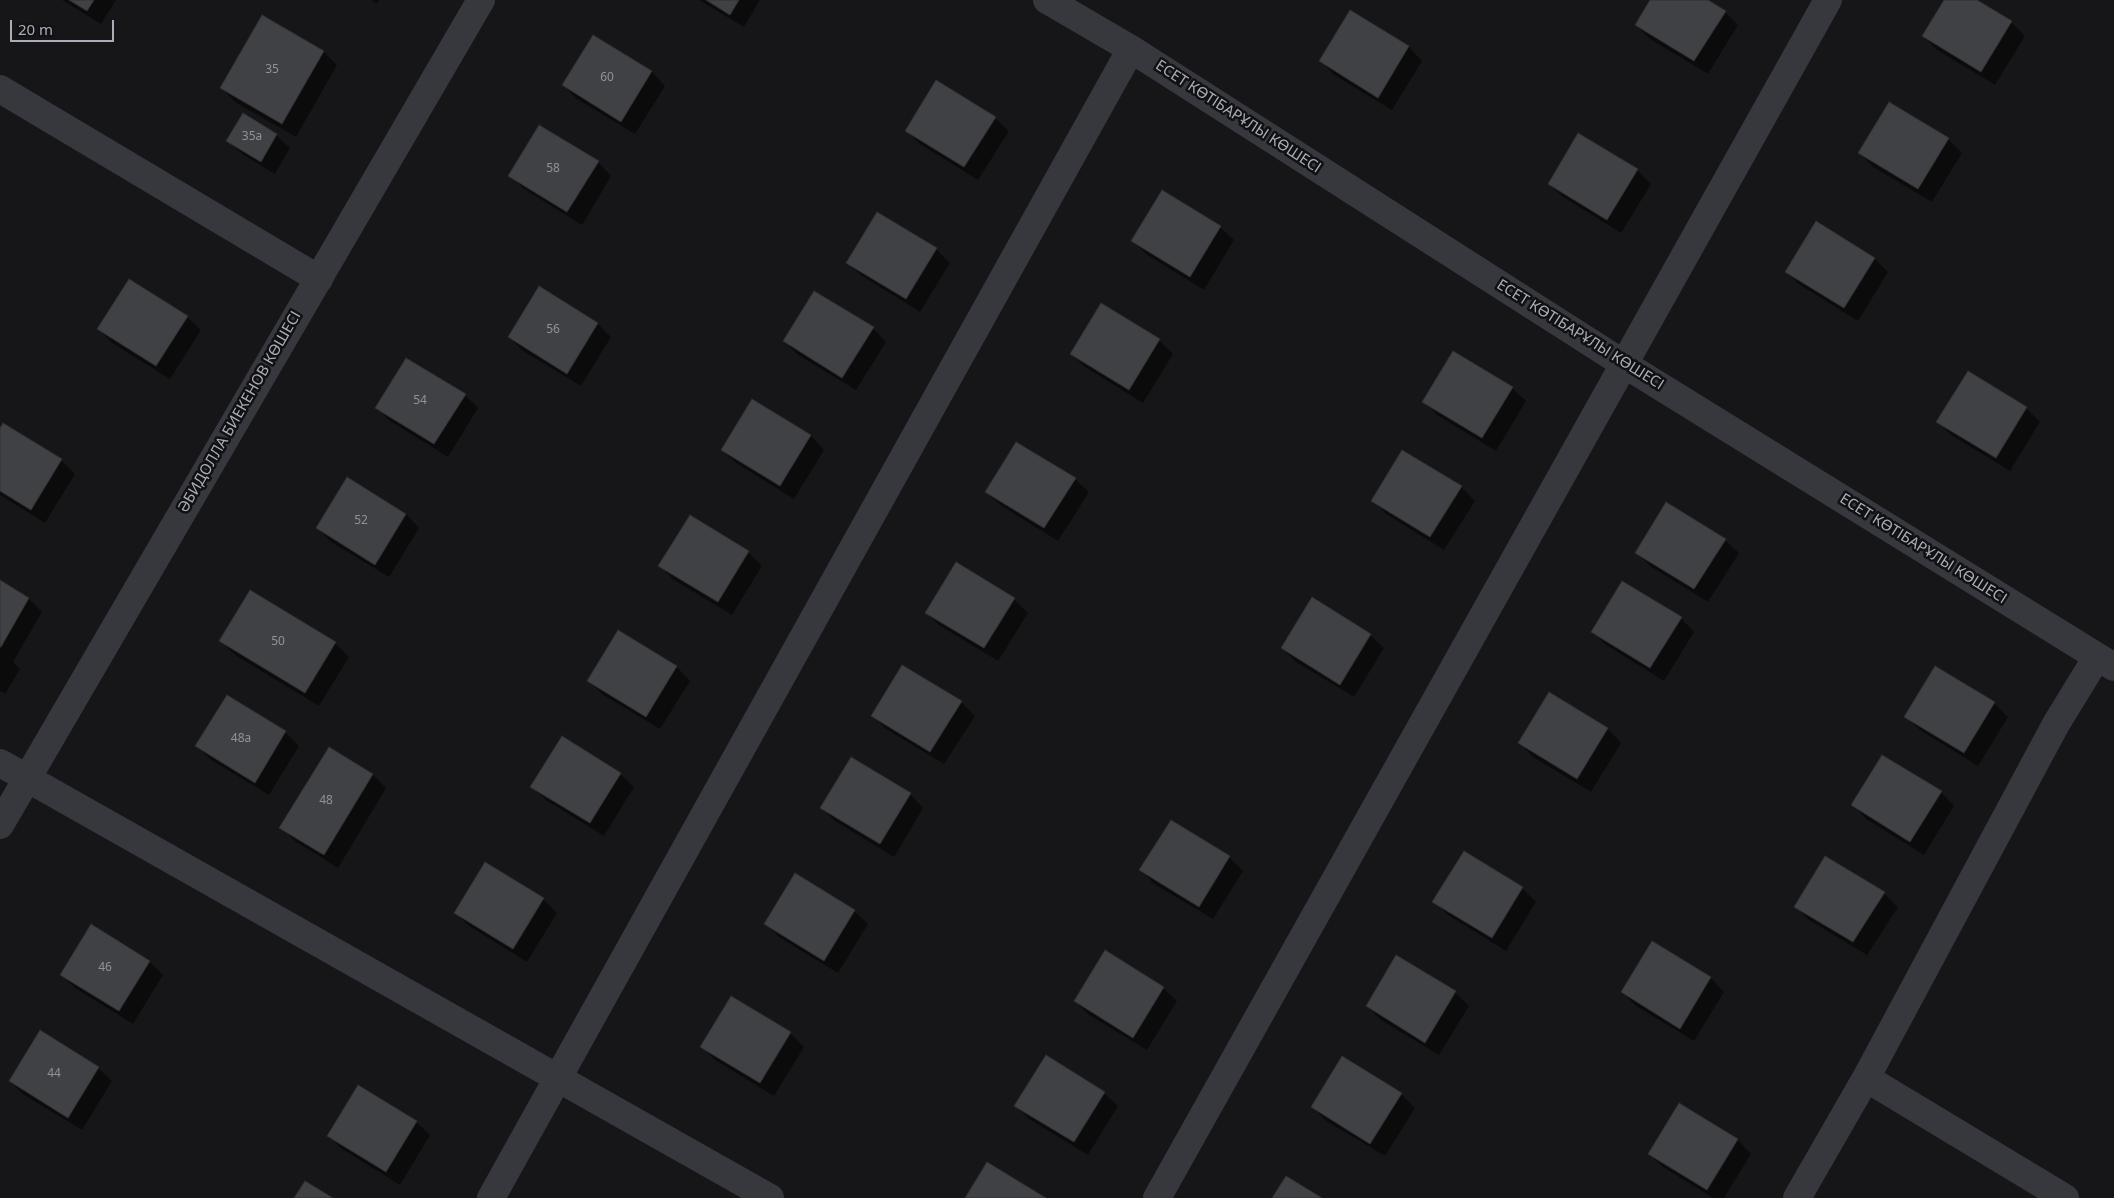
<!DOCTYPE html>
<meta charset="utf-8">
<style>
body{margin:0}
#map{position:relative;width:2114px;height:1198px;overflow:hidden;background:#161618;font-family:"Noto Sans",sans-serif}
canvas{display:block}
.scale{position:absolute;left:10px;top:20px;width:104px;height:22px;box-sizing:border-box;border:2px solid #a8adb8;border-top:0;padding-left:6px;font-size:15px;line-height:18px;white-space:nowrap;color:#a8adb8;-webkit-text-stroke:4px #111113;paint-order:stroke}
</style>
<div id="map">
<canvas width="2114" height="1198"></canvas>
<div class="scale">20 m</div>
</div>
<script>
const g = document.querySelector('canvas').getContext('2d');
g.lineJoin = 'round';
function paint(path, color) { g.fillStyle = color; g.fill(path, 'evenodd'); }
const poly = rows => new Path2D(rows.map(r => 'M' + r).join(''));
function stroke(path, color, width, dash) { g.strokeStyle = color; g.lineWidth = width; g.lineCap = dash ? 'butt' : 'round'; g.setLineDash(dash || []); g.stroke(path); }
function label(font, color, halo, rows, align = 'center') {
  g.font = font + ' "Noto Sans",sans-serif'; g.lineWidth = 5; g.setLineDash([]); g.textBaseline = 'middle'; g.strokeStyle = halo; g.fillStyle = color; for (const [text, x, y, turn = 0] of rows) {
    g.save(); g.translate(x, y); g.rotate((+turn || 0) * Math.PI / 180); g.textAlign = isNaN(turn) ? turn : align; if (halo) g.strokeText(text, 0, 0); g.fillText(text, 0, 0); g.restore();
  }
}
paint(poly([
 [62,0,116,0,101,24],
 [371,0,379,0,377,4],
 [699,0,760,0,744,27],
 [1652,0,1705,0,1725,12,1738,25,1708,74,1650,39,1636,25],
 [1945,0,1975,0,2011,22,2025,36,1995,85,1937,50,1923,36],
 [1350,12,1409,47,1422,61,1392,110,1334,75,1321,61],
 [262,17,324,52,337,65,296,137,235,102,222,88],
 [593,37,652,72,665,86,635,134,577,99,563,85],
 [995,118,1009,131,978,180,920,144,907,131],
 [276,135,290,148,275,174,242,154,228,141],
 [1948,139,1962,153,1932,202,1873,167,1860,153],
 [598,162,611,176,582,225,524,189,510,176],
 [1637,170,1651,184,1621,233,1563,197,1549,184],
 [1816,223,1875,259,1888,272,1858,321,1800,285,1786,272],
 [1220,227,1234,240,1204,290,1146,254,1132,240],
 [936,249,950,263,920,312,862,276,848,263],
 [187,317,201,330,170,379,112,343,99,329],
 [597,323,611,337,581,386,523,351,509,337],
 [873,328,886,342,856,390,798,355,784,341],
 [1159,340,1173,354,1143,403,1085,367,1071,354],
 [1968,373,2026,408,2040,422,2010,471,1951,435,1938,422],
 [1512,388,1526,401,1496,451,1437,415,1424,401],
 [465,395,478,408,448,457,390,421,377,408],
 [752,400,811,436,824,450,794,499,736,463,722,450],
 [4,424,61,460,75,474,45,523,0,495,0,431],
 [1075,479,1089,492,1058,541,1000,505,987,492],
 [1461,487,1475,501,1444,550,1386,514,1373,500],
 [406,514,419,528,389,577,331,542,318,528],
 [1725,540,1739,553,1708,602,1650,566,1637,553],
 [748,552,762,566,732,615,674,580,660,566],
 [0,582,29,599,42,612,13,662,20,669,5,694,0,691],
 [1014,599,1028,613,998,661,940,626,926,613],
 [1681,618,1694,632,1664,681,1606,645,1592,631],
 [618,631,677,667,690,681,660,729,602,694,589,681],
 [1370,635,1384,648,1354,697,1296,662,1282,648],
 [221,641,335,643,349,657,319,706,235,655],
 [1549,694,1608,729,1621,743,1591,792,1533,757,1520,743],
 [961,702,975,716,944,764,886,729,873,716],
 [1994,703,2008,717,1978,766,1920,730,1906,717],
 [285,732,299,746,269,795,211,760,197,746],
 [330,749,373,775,386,788,338,868,295,841,281,828],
 [620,774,634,787,604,836,546,800,532,787],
 [1941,792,1954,806,1924,855,1866,819,1853,805],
 [910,794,923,808,894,857,835,821,822,808],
 [1464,853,1522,888,1536,902,1506,951,1448,915,1434,901],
 [1229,857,1243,871,1213,919,1154,884,1141,870],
 [1884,893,1898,907,1867,955,1809,920,1796,907],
 [543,899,557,913,527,962,469,926,455,913],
 [854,911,868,924,838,973,780,938,766,924],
 [91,926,150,962,163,975,133,1024,75,988,61,975],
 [1652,943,1711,978,1724,992,1694,1041,1636,1006,1622,992],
 [1163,988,1177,1001,1147,1050,1089,1015,1075,1001],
 [1455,992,1469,1006,1439,1055,1381,1020,1367,1006],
 [790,1033,804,1047,774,1096,715,1060,702,1047],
 [98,1068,112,1081,82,1130,24,1095,10,1081],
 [1104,1093,1118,1106,1088,1155,1029,1119,1016,1106],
 [1401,1094,1415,1108,1385,1156,1326,1121,1313,1107],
 [1679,1105,1738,1140,1751,1154,1724,1198,1713,1198,1663,1167,1649,1154],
 [416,1122,430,1135,400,1185,342,1149,328,1135]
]), '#0007');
const building = poly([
 [69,0,94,0,87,11,69,0],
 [706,0,739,0,730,15,706,0],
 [1650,0,1708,0,1726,11,1694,61,1635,25,1650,0],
 [1944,0,1977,0,2012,21,1981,72,1922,36,1944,0],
 [1350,10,1409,46,1378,98,1319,61,1350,10],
 [262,15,324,51,282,124,220,88,262,15],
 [593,35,652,71,621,122,562,85,593,35],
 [936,80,996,117,964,167,905,131,936,80],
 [1889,102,1949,138,1918,189,1858,153,1889,102],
 [243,113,277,134,261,162,226,141,243,113],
 [539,125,599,161,567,212,508,176,539,125],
 [1578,133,1638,169,1607,220,1548,184,1578,133],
 [1162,190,1221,226,1190,277,1131,241,1162,190],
 [877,212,937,248,906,299,846,263,877,212],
 [1816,221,1875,258,1844,308,1785,272,1816,221],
 [129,279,188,316,156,366,97,329,129,279],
 [539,286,598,323,567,374,508,337,539,286],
 [814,291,874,327,842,378,783,341,814,291],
 [1101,303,1160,339,1129,390,1070,354,1101,303],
 [1453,351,1513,387,1482,438,1422,402,1453,351],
 [406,358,466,394,434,444,375,408,406,358],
 [1968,371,2027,407,1996,458,1936,422,1968,371],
 [752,399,811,435,780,486,721,450,752,399],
 [3,423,62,459,31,510,0,491,0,428,3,423],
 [1016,442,1076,478,1044,528,985,492,1016,442],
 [1402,450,1462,486,1430,537,1371,501,1402,450],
 [347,477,406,514,375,565,316,528,347,477],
 [1666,502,1726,539,1694,589,1635,553,1666,502],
 [690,515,749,551,718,602,658,566,690,515],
 [956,562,1015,598,984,648,925,613,956,562],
 [0,580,29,598,1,647,0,647,0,580],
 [1622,581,1682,617,1650,668,1591,632,1622,581],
 [250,590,336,642,305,693,219,641,250,590],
 [1312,597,1371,634,1340,685,1281,648,1312,597],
 [618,630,677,666,646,717,587,681,618,630],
 [902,665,962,701,930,752,871,716,902,665],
 [1935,666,1995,702,1964,753,1904,717,1935,666],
 [1549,692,1608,728,1577,779,1518,743,1549,692],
 [227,695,286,731,255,783,195,746,227,695],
 [562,736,621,773,590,823,530,787,562,736],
 [329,747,373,774,324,855,279,828,329,747],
 [1882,755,1942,791,1910,842,1851,805,1882,755],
 [851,757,911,793,880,844,820,808,851,757],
 [1171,820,1230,856,1199,907,1139,870,1171,820],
 [1464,851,1523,887,1492,938,1432,902,1464,851],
 [1825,856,1885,892,1853,942,1794,907,1825,856],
 [485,862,544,898,513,949,454,913,485,862],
 [795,873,855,910,824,961,764,924,795,873],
 [91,924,150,961,119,1011,60,975,91,924],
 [1652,941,1711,977,1680,1029,1621,992,1652,941],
 [1105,950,1164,987,1133,1038,1074,1001,1105,950],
 [1396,955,1456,991,1425,1043,1366,1006,1396,955],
 [731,996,791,1032,760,1083,700,1047,731,996],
 [40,1030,99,1067,68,1118,9,1081,40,1030],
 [1046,1055,1105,1092,1074,1142,1014,1106,1046,1055],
 [1342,1056,1402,1093,1370,1144,1311,1107,1342,1056],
 [358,1085,417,1121,386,1172,327,1136,358,1085],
 [1679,1103,1738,1139,1707,1190,1648,1154,1679,1103],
 [987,1162,1046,1198,965,1198,987,1162],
 [1286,1176,1322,1198,1272,1198,1286,1176],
 [305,1181,333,1198,294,1198,305,1181]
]);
paint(building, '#404145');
stroke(building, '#303034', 1);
stroke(poly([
 [1047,0,1131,49,1624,364,2114,667],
 [0,89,319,279],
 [0,763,770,1198],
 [0,825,481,0],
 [1866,1078,2065,1198],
 [491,1198,1131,49],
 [1157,1198,1828,0],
 [1797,1198,1866,1078,2056,724,2097,657]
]), '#37383d', 28);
label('12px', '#8e929b', null, [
 ["35",272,70],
 ["60",607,78],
 ["35а",252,137],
 ["58",553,169],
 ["56",553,330],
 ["54",420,401],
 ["52",361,521],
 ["50",278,642],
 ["48а",241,739],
 ["48",326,801],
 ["46",105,968],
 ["44",54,1074]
]);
label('15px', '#a8adb8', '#111113', [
 ["ЕСЕТ КӨТІБАРҰЛЫ КӨШЕСІ",1238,117,33],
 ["ЕСЕТ КӨТІБАРҰЛЫ КӨШЕСІ",1580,335,32],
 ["ӘБИДОЛЛА БИЕКЕНОВ КӨШЕСІ",240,412,-60],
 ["ЕСЕТ КӨТІБАРҰЛЫ КӨШЕСІ",1923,549,32]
]);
</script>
